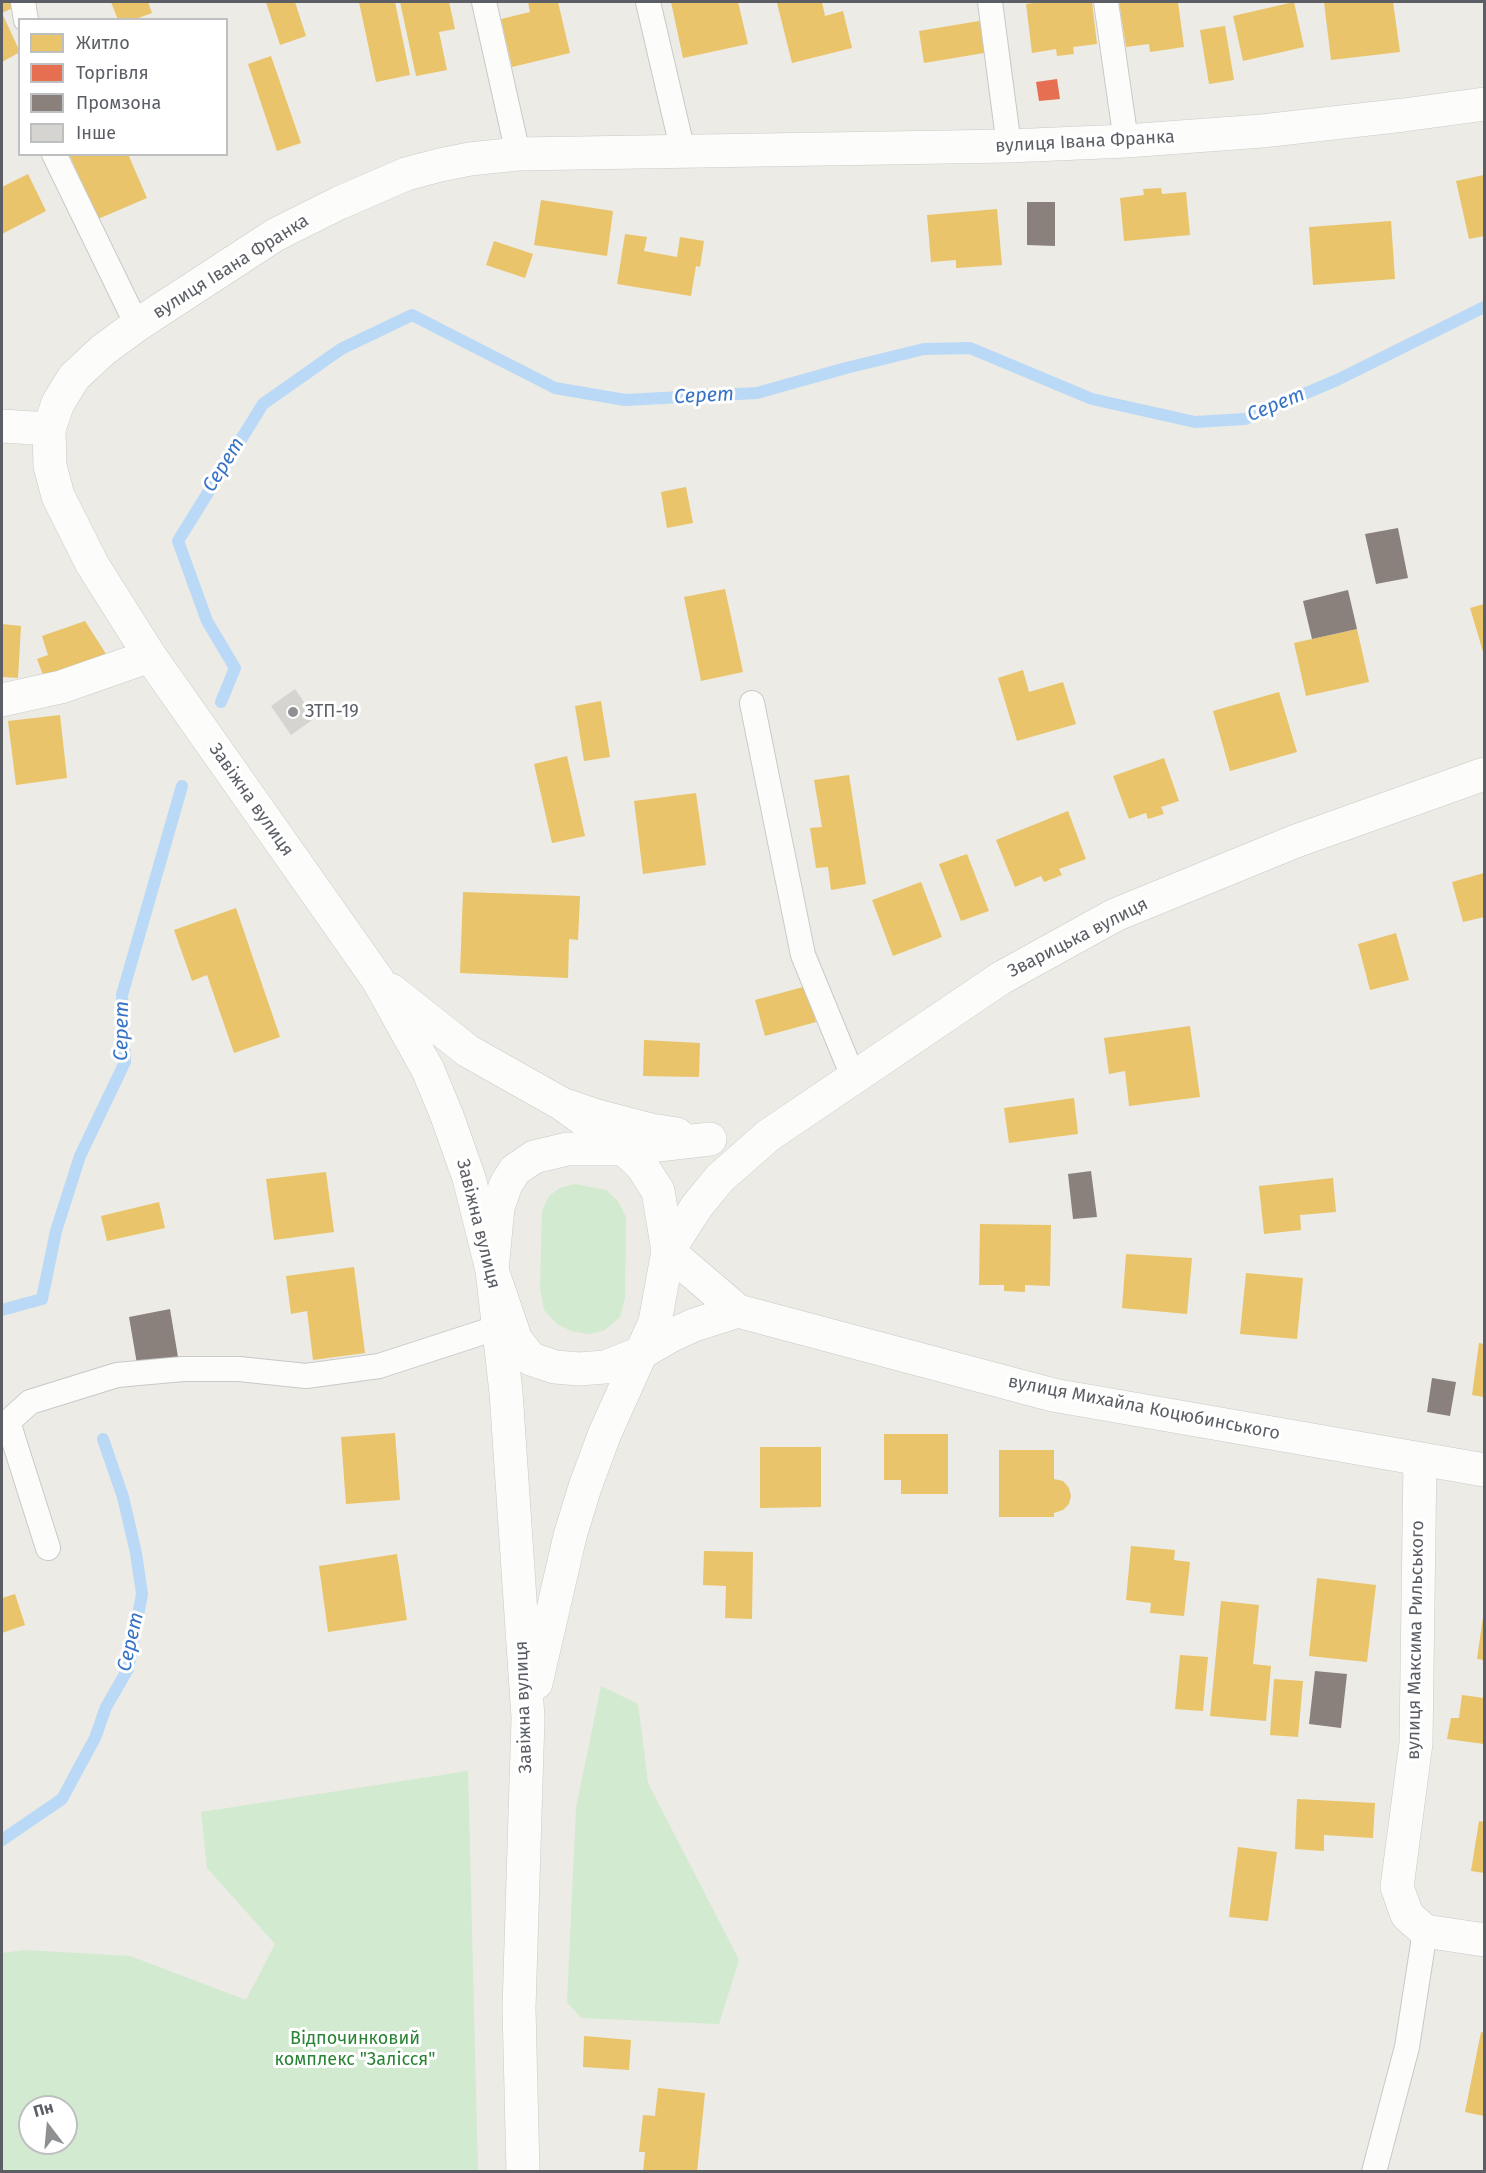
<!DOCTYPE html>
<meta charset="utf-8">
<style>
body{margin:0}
#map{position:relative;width:1486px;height:2173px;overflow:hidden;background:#ecebe5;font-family:"Fira Sans",sans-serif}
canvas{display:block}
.frame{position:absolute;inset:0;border:3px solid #5b5f65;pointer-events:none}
.legend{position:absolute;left:18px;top:18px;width:210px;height:138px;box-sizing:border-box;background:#fff;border:2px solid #bdbfc1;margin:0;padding:8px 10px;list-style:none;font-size:18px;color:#5b5f65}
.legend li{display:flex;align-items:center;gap:12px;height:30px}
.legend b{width:30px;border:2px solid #bdbfc1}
.north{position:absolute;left:18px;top:2095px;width:60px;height:60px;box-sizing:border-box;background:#fff;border:2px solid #bdbfc1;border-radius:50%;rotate:344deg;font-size:16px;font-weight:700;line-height:24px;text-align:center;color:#5b5f65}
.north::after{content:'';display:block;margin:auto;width:21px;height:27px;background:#8e9092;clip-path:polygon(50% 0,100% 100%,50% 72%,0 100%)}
</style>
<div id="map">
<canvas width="1486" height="2173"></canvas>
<div class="frame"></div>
<ul class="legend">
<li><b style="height:16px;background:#e9c46a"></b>Житло</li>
<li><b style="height:16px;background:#e76f51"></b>Торгівля</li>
<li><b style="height:16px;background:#8a817c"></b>Промзона</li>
<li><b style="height:16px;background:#d5d4d0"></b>Інше</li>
</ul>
<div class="north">Пн</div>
</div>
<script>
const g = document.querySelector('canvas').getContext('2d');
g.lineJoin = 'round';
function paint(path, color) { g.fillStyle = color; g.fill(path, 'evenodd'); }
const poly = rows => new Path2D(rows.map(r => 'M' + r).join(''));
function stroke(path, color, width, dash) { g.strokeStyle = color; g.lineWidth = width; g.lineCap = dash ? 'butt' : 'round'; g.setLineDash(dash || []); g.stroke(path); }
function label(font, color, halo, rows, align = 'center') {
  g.font = font + ' "Fira Sans",sans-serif'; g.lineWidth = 6; g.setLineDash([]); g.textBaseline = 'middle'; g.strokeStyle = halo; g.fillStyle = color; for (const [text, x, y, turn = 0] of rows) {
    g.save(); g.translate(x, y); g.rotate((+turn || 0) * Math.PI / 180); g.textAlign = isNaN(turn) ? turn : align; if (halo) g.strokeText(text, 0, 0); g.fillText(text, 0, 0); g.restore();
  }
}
paint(poly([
 [575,1184,606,1190,618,1201,626,1217,625,1298,620,1317,605,1330,590,1334,571,1331,557,1324,544,1310,540,1287,542,1211,549,1196,560,1188],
 [601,1686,638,1704,648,1783,739,1960,719,2024,581,2018,567,2002,576,1808],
 [468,1771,478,2171,2,2171,2,1953,25,1950,130,1956,246,2000,275,1944,207,1868,201,1812],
 [30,2107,66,2107,66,2143,30,2143]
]), '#d2ead0');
paint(poly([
 [2,2,15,2,17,6,2,13,20,52,2,62],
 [111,2,148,2,152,13,133,20,118,20],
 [266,2,295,2,306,36,280,45],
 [359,2,395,2,410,75,376,82],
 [400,2,449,2,455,29,439,32,447,70,416,76],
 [528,2,558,2,570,53,512,67,501,19,530,12],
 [671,2,738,2,748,44,683,58],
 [784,2,822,2,825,16,843,11,852,48,792,63,777,3],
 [1041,2,1092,2,1097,44,1073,47,1074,54,1057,56,1056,49,1032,53,1026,4],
 [1119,2,1178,2,1184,47,1150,52,1149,44,1126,47],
 [1294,2,1304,47,1243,61,1233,16],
 [1324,2,1393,2,1400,52,1331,60],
 [985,20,990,52,924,63,919,31],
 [1225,26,1234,80,1209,84,1200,30],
 [271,56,301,143,277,151,248,64],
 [69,154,128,154,147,198,98,219],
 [28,174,46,211,2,234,2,187],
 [1484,175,1484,236,1469,239,1456,181],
 [1161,188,1162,194,1186,192,1190,235,1124,241,1120,198,1144,195,1143,189],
 [541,200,613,211,607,256,534,245],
 [997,209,1002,265,956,268,956,260,931,262,927,215],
 [1391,221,1395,279,1313,285,1309,227],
 [625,234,647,237,644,251,677,257,680,237,704,241,700,267,696,266,691,296,617,284],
 [494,241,533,254,525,278,486,265],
 [686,487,693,523,667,528,661,492],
 [725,589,743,672,701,681,684,597],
 [1484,604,1484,655,1470,608],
 [85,621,108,657,45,680,37,659,48,655,42,636],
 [2,624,21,626,18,678,2,677],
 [1357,629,1369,682,1306,696,1294,643],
 [1023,670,1029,692,1063,682,1076,724,1017,741,998,678],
 [1279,692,1297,752,1230,771,1213,711],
 [601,701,610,757,584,761,575,706],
 [60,715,67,778,16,785,8,721],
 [567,756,585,836,552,843,534,764],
 [1164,758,1179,801,1161,807,1164,814,1148,819,1146,813,1129,819,1113,776],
 [849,775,866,884,831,890,828,867,816,868,810,828,822,827,814,780],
 [696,793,706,865,643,874,634,801],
 [1068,811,1086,859,1059,869,1062,875,1044,882,1041,876,1015,887,996,840],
 [967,854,989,911,961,921,939,864],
 [1484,873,1484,917,1463,922,1452,882],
 [921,882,942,937,893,956,872,900],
 [463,892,580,896,578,940,569,939,568,978,460,973],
 [236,908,280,1037,234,1053,207,975,192,981,174,930],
 [1396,933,1409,980,1370,990,1358,944],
 [807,986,816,1022,765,1036,755,1000],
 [1190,1026,1200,1097,1129,1106,1125,1071,1109,1074,1104,1038],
 [644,1040,700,1043,699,1077,643,1076],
 [1074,1098,1078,1134,1009,1143,1004,1108],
 [326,1172,334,1232,274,1240,266,1179],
 [1333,1178,1336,1212,1300,1215,1301,1230,1264,1234,1259,1186],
 [159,1202,165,1228,107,1241,101,1216],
 [980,1224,1051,1225,1050,1286,1025,1285,1025,1292,1004,1291,1004,1285,979,1285],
 [1126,1254,1192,1258,1187,1314,1122,1308],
 [354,1267,365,1353,313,1360,307,1311,291,1314,286,1276],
 [1246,1273,1303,1278,1297,1339,1240,1334],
 [1479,1343,1484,1344,1484,1397,1472,1395],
 [395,1433,400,1500,346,1504,341,1437],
 [884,1434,948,1434,948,1494,901,1494,901,1480,884,1480],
 [760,1447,821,1447,821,1507,760,1508],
 [999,1450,1054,1450,1054,1479,1063,1481,1069,1488,1071,1496,1069,1504,1063,1510,1054,1513,1054,1517,999,1517],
 [1131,1546,1175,1550,1174,1560,1190,1562,1184,1616,1150,1613,1151,1603,1126,1600],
 [704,1551,753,1552,752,1619,725,1618,726,1586,703,1585],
 [397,1554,407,1620,328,1632,319,1566],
 [1317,1578,1376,1585,1367,1662,1309,1656],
 [15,1594,25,1625,2,1633,2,1598],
 [1221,1601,1259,1605,1253,1664,1271,1666,1266,1721,1210,1716],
 [1483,1617,1484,1617,1484,1660,1477,1659],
 [1180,1655,1208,1657,1203,1711,1175,1709],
 [1274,1679,1303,1681,1298,1737,1270,1735],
 [1462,1695,1484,1698,1484,1744,1447,1739,1451,1718,1459,1718],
 [1297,1799,1375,1803,1373,1838,1324,1835,1324,1851,1295,1849],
 [1479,1821,1484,1822,1484,1873,1471,1871],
 [1238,1847,1277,1852,1268,1921,1229,1917],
 [1481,2032,1484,2033,1484,2116,1465,2112],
 [584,2036,631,2040,629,2070,583,2067],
 [658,2088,705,2093,697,2172,643,2172,645,2152,639,2152,643,2115,655,2116]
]), '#e9c46a');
paint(poly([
 [1057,79,1060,99,1039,101,1036,82]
]), '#e76f51');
paint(poly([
 [1027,202,1055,202,1055,246,1027,245],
 [1398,528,1408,578,1376,584,1365,534],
 [1348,590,1357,629,1312,639,1303,601],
 [1091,1171,1097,1217,1073,1219,1068,1174],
 [170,1309,178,1357,137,1364,129,1317],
 [1432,1378,1456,1382,1450,1416,1427,1412],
 [1315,1671,1347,1674,1341,1728,1309,1724]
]), '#8a817c');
stroke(poly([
 [221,702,235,668,207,621,178,541,263,404,341,349,412,315,555,388,625,400,757,393,846,368,924,349,970,348,1092,399,1195,422,1245,419,1337,380,1484,307],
 [2,1310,42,1299,56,1231,80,1156,125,1062,122,995,182,786],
 [2,1840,62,1799,95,1738,106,1707,128,1669,142,1594,136,1553,123,1497,103,1439]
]), '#b9d9f7', 12);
paint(poly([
 [295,689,315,718,291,735,271,706]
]), '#d5d4d0');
const service = poly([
 [23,2,26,20],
 [484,2,518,154],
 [648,2,683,152],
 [990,2,1009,146],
 [1106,2,1126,141],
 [54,154,137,325],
 [752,703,803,955,854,1079],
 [8,1422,48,1548],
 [2,1424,8,1422,30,1402,117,1375,183,1369,239,1369,306,1376,379,1366,499,1327],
 [1374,2172,1407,2047,1425,1931]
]);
const minor = poly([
 [2,426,49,429],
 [2,700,61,687,150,656],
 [1484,774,1296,841,1115,915,1001,978,769,1135,720,1178,697,1206,668,1251,738,1311,1053,1395,1484,1470],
 [568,1106,597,1116,651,1130,677,1134],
 [710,1139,624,1149,567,1149,534,1157,515,1170,506,1184,498,1207,492,1270,516,1340,531,1359,555,1367,579,1369,605,1367,641,1353,670,1336,694,1325,738,1311],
 [1420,1459,1416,1743,1397,1887,1407,1915,1425,1931,1484,1940]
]);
const secondary = poly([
 [391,990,468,1051,562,1104,624,1149,642,1166,658,1191,668,1251,655,1322,605,1433,585,1487,570,1536,536,1683],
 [523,2172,519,2008,528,1718,506,1392,492,1270,469,1178,447,1116,428,1070,378,980,150,656,92,564,58,496,50,466,49,429,58,403,74,377,103,350,137,325,275,235,339,203,406,174,440,165,470,159,518,154,1009,146,1126,141,1262,131,1404,115,1484,104]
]);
stroke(service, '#c8c9c8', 26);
stroke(minor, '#c8c9c8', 34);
stroke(secondary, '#c9cac9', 34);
stroke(service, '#fcfcfb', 24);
stroke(minor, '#fcfcfb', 33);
stroke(secondary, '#fcfcfb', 33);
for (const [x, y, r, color] of [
 [293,712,6,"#8e9092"]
]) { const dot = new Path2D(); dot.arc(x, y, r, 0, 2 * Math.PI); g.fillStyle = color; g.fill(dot); stroke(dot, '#fff', 2); }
label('18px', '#5b5f65', '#fff', [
 ["вулиця Івана Франка",1085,142,-3],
 ["вулиця Івана Франка",231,267,-32],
 ["Завіжна вулиця",251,800,55],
 ["Зварицька вулиця",1078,938,-27],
 ["Завіжна вулиця",478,1224,76],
 ["вулиця Михайла Коцюбинського",1144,1408,11],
 ["вулиця Максима Рильського",1416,1640,-89],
 ["Завіжна вулиця",524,1707,-92]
]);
label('18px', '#5b5f65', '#fff', [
 ["ЗТП-19",305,712]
], 'left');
label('18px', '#2b8435', '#fff', [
 ["Відпочинковий",355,2039],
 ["комплекс \"Залісся\"",355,2060]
]);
label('italic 20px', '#3673c6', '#fff', [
 ["Серет",704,396,-3],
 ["Серет",1276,405,-22],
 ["Серет",224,465,-58],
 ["Серет",122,1031,-89],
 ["Серет",131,1642,-77]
]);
</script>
